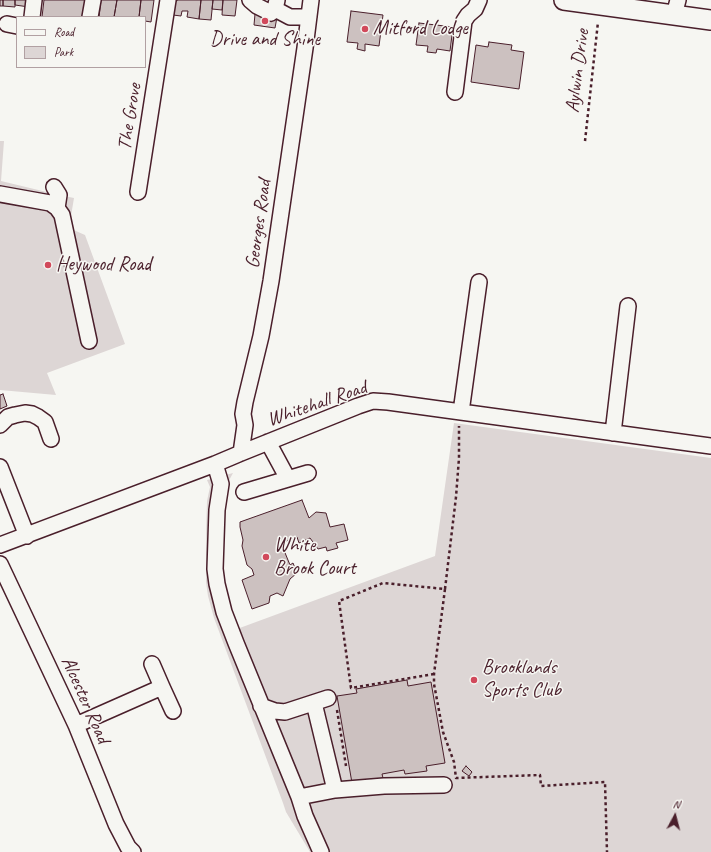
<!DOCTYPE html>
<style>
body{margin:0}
#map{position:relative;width:711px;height:852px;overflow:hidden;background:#f6f6f2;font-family:Caveat,sans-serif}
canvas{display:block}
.legend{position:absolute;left:16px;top:16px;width:130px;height:52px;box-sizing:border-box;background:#f6f6f2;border:1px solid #b1a0a2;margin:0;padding:5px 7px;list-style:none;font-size:12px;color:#4a1f2b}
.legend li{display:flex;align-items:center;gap:8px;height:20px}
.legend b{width:20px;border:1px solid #b1a0a2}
.north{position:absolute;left:655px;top:796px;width:40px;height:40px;-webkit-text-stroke:3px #f6f6f2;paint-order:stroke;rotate:7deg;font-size:11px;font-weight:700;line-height:16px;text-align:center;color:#4a1f2b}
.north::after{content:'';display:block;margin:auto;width:14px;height:18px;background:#4a1f2b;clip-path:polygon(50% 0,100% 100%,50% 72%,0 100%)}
</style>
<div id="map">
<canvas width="711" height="852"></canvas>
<ul class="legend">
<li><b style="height:5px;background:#f6f6f2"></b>Road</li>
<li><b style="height:11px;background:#ddd6d5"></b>Park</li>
</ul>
<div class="north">N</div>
</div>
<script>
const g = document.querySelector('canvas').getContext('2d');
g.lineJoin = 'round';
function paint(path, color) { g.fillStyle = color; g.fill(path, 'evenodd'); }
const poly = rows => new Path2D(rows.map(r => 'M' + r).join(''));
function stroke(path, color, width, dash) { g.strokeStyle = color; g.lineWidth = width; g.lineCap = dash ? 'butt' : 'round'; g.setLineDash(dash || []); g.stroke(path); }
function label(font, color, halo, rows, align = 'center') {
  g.font = font + ' Caveat,sans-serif'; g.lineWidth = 3; g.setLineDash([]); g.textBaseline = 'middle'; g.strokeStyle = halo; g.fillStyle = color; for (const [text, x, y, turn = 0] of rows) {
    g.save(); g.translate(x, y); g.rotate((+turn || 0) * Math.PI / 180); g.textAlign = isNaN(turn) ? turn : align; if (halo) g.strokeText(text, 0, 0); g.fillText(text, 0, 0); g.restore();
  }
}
paint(poly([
 [0,141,4,141,1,181,59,195,74,198,69,228,85,235,125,344,47,373,56,395,0,390],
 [454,423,711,458,711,852,310,852,286,812,283,803,214,618,208,596,206,582,206,534,207,501,210,487,207,480,233,473,226,486,224,499,221,578,237,629,435,556]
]), '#ddd6d5');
const building = poly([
 [0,0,3,0,3,6,0,6,0,0],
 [3,0,15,0,15,7,3,6,3,0],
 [15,0,30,0,29,7,15,5,15,0],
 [44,0,87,0,86,8,82,17,42,17,44,0],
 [101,0,117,0,114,17,99,17,101,0],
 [117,0,141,0,139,17,114,17,117,0],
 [141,0,154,0,151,22,145,21,145,17,139,17,141,0],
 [177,0,201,0,199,19,187,17,188,11,182,11,181,16,173,15,175,1,177,1,177,0],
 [201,0,213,0,211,20,199,19,201,0],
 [213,0,223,0,222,10,212,9,213,0],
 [223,0,237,0,235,16,222,15,223,0],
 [351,11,383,15,379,46,365,44,365,51,357,49,358,43,347,42,351,11],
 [255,14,277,17,275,28,254,25,255,14],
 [419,23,453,27,450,51,437,49,436,53,427,52,428,46,416,45,419,23],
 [489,42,512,45,511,50,524,52,519,89,471,82,476,45,488,47,489,42],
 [3,394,7,406,0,409,0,395,3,394],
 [302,500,309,518,316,512,326,513,330,527,344,524,348,540,336,543,338,548,327,551,326,547,318,549,310,538,299,543,297,537,281,543,290,565,293,563,297,573,290,579,283,596,277,593,270,596,269,603,252,609,242,580,254,575,252,569,247,565,242,546,243,540,240,527,240,522,302,500],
 [407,680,408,686,431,682,445,763,426,766,427,771,405,774,404,770,382,774,383,778,352,783,337,696,357,693,356,689,407,680],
 [466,766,472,772,469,776,462,771,466,766]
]);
paint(building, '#ccc1c0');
stroke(building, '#4a1f2b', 1);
const minor = poly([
 [250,0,257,6,271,13,275,9,277,0],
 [275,9,290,17,309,17],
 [674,15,678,0],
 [32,17,34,0],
 [90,17,93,0],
 [7,24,17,26],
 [455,92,464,21,468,15,475,9,479,0],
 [54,187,59,195,57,208],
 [138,192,168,0],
 [0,194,50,203,57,208,62,215,89,341],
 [461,412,479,282],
 [0,425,8,417,15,415,25,413,32,414,38,417,45,422,51,439],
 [613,433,628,306],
 [268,442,288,479],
 [241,453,245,425,243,414,245,402,261,336,271,281,305,48,311,0],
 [215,464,221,484,217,510,215,569,217,584,224,612,236,643,299,797,335,790,314,703],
 [0,467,27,536],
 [244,492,308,473],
 [0,545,215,464,241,453,358,406,373,401,388,402,461,412,711,446],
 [0,564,76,725,116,824,128,847,133,852],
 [152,664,162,687,173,711],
 [261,706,275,711,285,712,328,698],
 [76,725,162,687],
 [335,790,384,786,444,785],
 [299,797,305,816,321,852]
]);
const major = poly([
 [564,0,711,20]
]);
stroke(minor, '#4a1f2b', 18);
stroke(major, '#4a1f2b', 22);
stroke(poly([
 [585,141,598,22],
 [445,589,456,497,459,458,459,426],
 [434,674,351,688,339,601,383,583,445,589,434,674,434,684,443,732,454,762,456,778,540,775,541,786,605,782,607,852],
 [337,710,346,766]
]), '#4a1f2b', 2.5, [3, 3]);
stroke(minor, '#f6f6f2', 15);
stroke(major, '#f6f6f2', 19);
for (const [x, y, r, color] of [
 [265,21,4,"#d1495b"],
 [365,29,4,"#d1495b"],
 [48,265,4,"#d1495b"],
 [266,557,4,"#d1495b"],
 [474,680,4,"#d1495b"]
]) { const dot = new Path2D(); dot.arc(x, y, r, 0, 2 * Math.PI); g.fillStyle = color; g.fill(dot); stroke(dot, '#f6f6f2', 1.5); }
label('20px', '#4a1f2b', '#f6f6f2', [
 ["Mitford Lodge",373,29],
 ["Drive and Shine",265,40,"center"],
 ["Heywood Road",56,265],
 ["White",274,546],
 ["Brook Court",274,569],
 ["Brooklands",482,668],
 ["Sports Club",482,691]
], 'left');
label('20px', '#4a1f2b', '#f6f6f2', [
 ["Aylwin Drive",578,71,-83],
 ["The Grove",130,117,-81],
 ["Georges Road",259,224,-82],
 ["Whitehall Road",317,404,-19],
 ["Alcester Road",85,700,66]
]);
</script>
